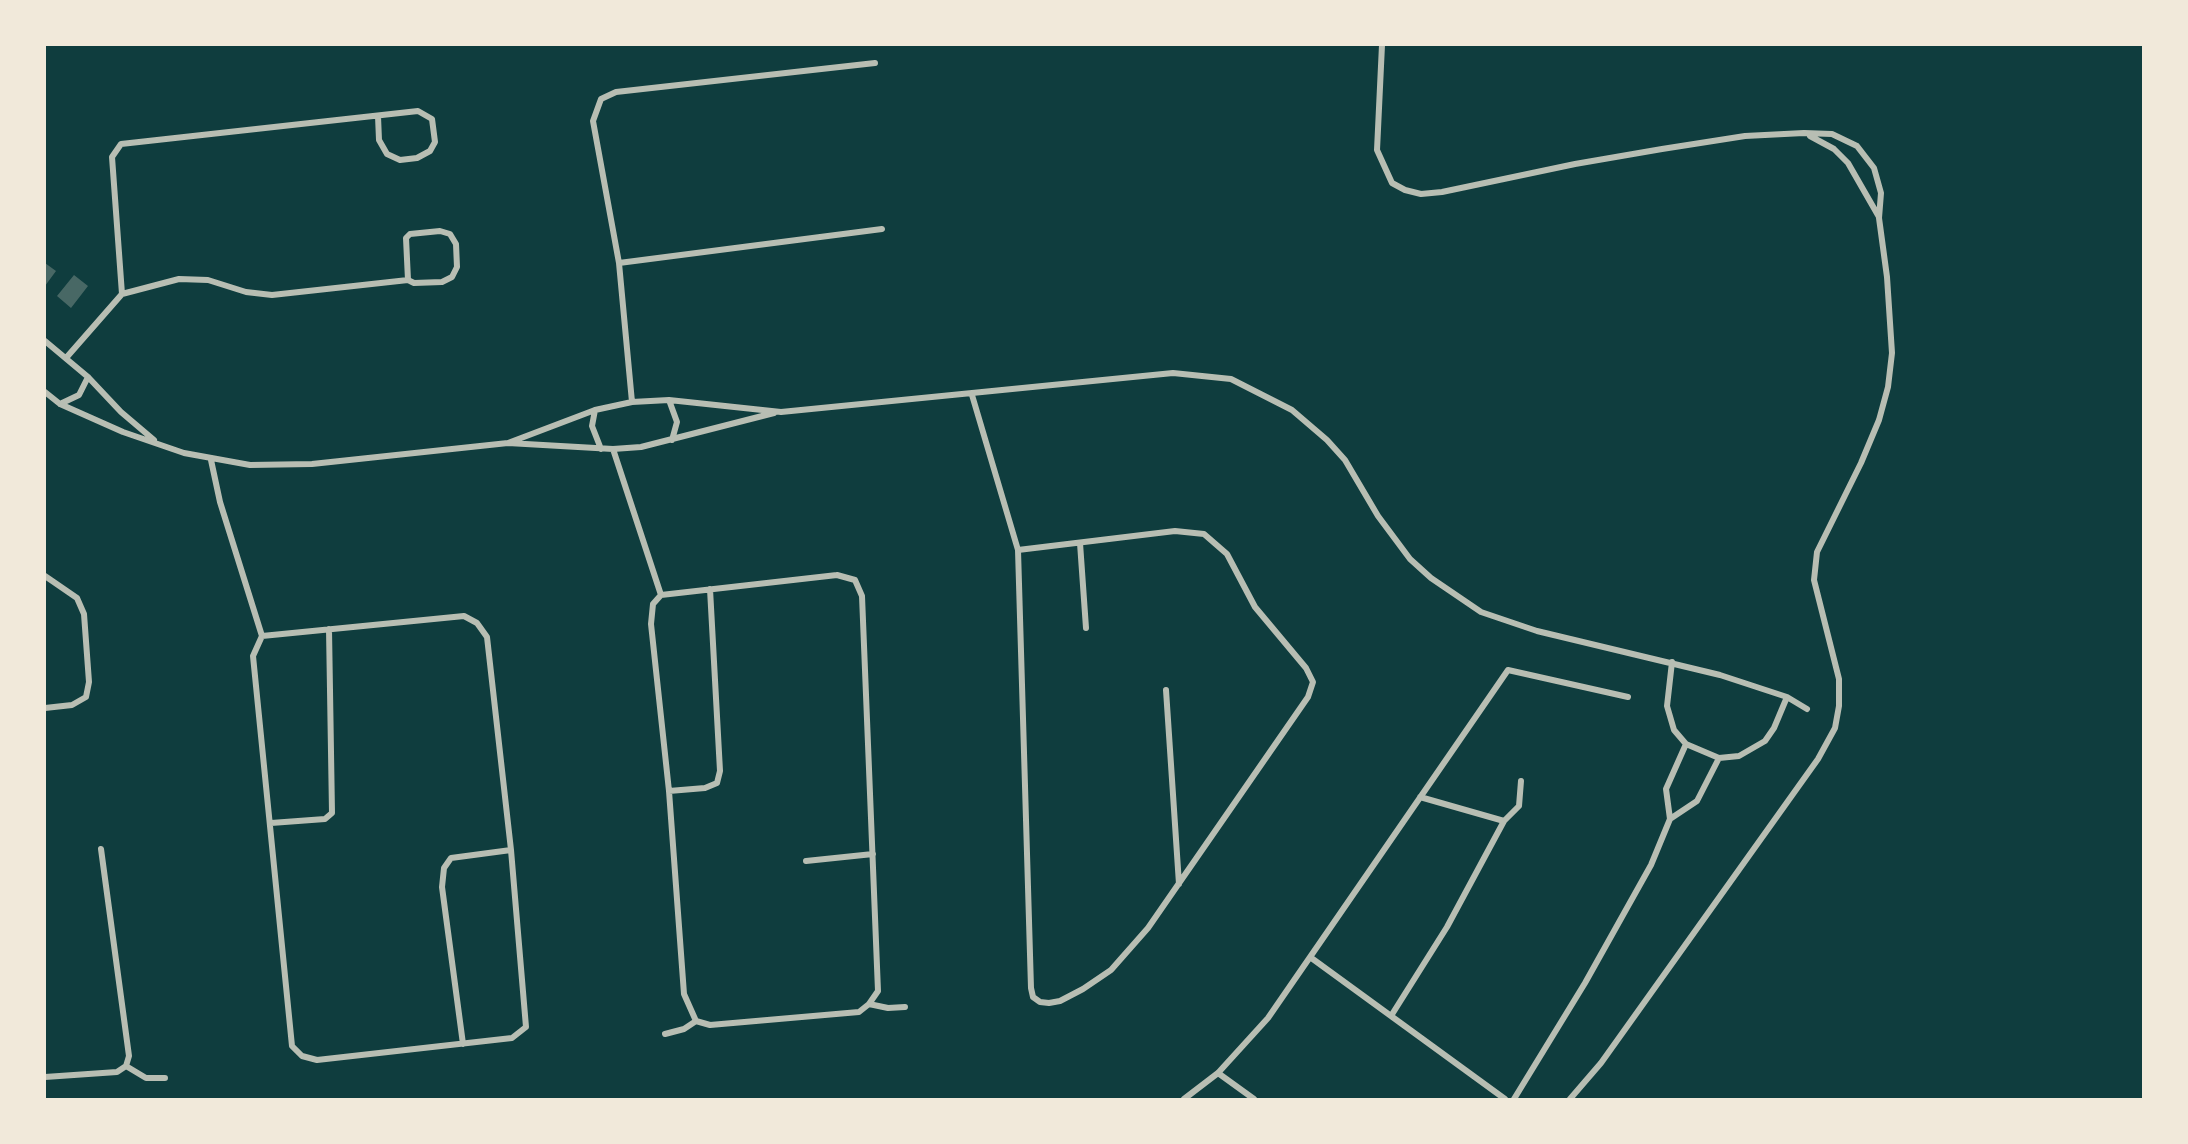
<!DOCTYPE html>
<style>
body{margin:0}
#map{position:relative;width:2188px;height:1144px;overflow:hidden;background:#0f3d3e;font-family:"Fira Sans Condensed",sans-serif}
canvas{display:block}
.frame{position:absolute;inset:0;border:46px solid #f1e9da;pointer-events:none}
</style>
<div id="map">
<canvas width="2188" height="1144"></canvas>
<div class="frame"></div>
</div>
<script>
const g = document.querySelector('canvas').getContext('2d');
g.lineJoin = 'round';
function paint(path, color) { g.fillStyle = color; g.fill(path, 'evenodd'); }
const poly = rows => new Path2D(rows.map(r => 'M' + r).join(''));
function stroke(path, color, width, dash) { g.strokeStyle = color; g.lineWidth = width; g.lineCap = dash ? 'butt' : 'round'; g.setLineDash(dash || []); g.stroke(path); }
paint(poly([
 [45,263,56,271,45,286],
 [74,275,88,286,71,308,57,296]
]), '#486865');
stroke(poly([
 [1382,45,1377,150,1392,183,1405,190,1421,194,1442,192,1575,164,1662,149,1745,136,1804,133,1832,134,1857,146,1874,168,1881,193,1879,218,1887,277,1892,353,1888,387,1879,420,1861,463,1817,552,1814,580,1839,679,1839,706,1835,728,1818,759,1601,1063,1570,1099],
 [1810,136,1834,149,1848,163,1879,217],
 [619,263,882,229],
 [122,294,112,157,121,144,418,111,432,119,435,142,430,151,417,158,400,160,387,154,379,140,378,116],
 [45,341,88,377,121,412,154,440],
 [66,358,122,294,179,279,208,280,246,292,272,295,408,280,414,283,442,282,452,277,457,267,456,244,450,234,440,231,410,234,406,238,408,280],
 [45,392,60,404,123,432,184,453,250,465,312,464,508,443,613,449,641,447,774,413],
 [972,395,1018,550,1031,988,1033,997,1040,1002,1049,1003,1060,1001,1083,989,1111,970,1148,928,1308,697,1313,682,1306,668,1255,607,1227,554,1204,534,1175,531,1018,550],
 [669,400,677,422,672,440],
 [632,402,619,263,593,121,601,99,616,92,875,63],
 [60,404,79,395,88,377],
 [595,410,592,426,601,449],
 [508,443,595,410,632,402,669,400,781,412,1173,373,1231,379,1292,410,1327,440,1345,460,1378,516,1410,559,1431,578,1481,612,1537,631,1720,675,1787,697,1807,709],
 [613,449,661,595],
 [211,460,220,502,262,636,253,656,292,1046,302,1056,317,1060,512,1038,526,1027,511,850,487,637,477,623,464,616,262,636],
 [1080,543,1086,628],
 [837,575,855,580,862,596,878,991,869,1004,859,1012,710,1025,696,1021,684,994,669,791,651,624,653,604,661,595,837,575],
 [45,576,77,598,84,614,89,682,86,697,72,705,45,708],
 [1672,662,1667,706,1674,730,1686,744,1719,758,1739,756,1765,741,1774,728,1787,697],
 [1166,690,1179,884],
 [669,791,705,788,717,783,720,771,710,589],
 [1670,819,1697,801,1719,758],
 [1504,821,1519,806,1521,781],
 [271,823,325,819,332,813,329,629],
 [806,861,873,854],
 [1310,957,1505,1099],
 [869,1004,888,1008,905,1007],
 [1391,1016,1447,927,1504,821,1420,797],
 [665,1034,684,1029,696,1021],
 [463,1044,442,887,444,868,451,858,511,850],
 [126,1066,146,1078,165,1078],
 [1218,1073,1254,1099],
 [45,1077,117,1072,126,1066,129,1056,101,849],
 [1184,1099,1218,1073,1268,1018,1508,670,1628,697],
 [1514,1099,1585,983,1651,865,1670,819,1666,789,1686,744]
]), '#b8beb3', 6);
</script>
